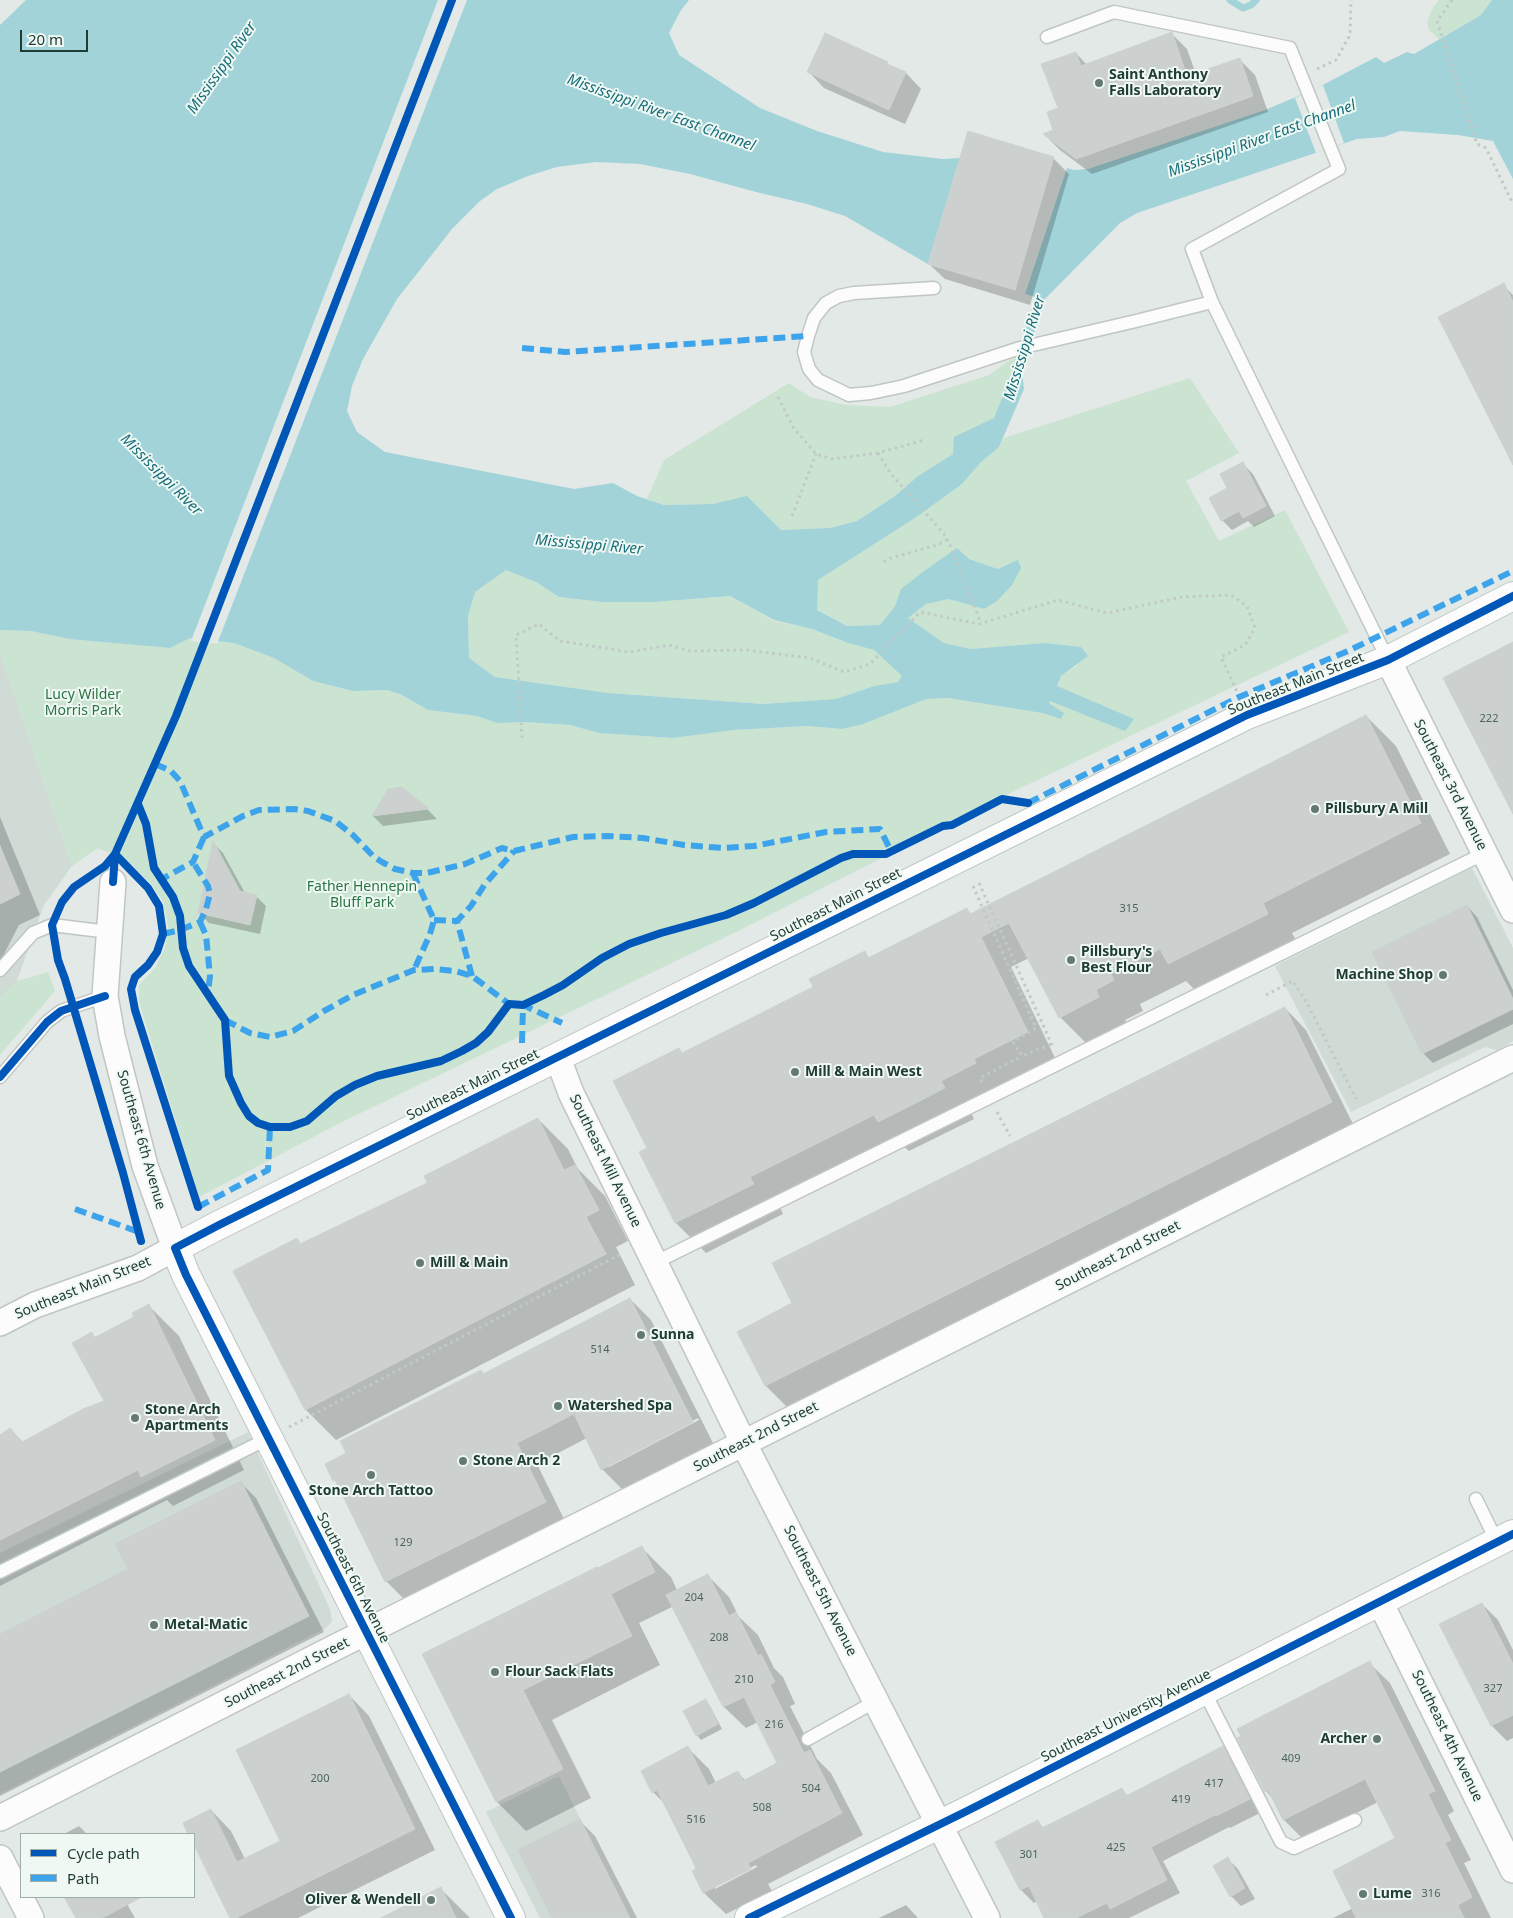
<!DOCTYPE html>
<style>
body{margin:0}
#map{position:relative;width:1513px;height:1918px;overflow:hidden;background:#e3e9e6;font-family:"Noto Sans",sans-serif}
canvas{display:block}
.legend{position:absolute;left:20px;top:1833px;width:175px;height:65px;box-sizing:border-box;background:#f0f8f4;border:1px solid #9dada7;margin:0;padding:6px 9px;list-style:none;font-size:15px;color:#203d34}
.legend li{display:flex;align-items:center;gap:10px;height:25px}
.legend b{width:25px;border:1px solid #9dada7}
.scale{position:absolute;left:20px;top:30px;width:68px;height:22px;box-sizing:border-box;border:2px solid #203d34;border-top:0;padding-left:6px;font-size:15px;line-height:18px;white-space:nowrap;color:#203d34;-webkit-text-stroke:4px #f0f8f4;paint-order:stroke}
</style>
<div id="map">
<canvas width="1513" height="1918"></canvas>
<ul class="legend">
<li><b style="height:6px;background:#0057b8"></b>Cycle path</li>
<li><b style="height:6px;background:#3da4eb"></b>Path</li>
</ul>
<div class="scale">20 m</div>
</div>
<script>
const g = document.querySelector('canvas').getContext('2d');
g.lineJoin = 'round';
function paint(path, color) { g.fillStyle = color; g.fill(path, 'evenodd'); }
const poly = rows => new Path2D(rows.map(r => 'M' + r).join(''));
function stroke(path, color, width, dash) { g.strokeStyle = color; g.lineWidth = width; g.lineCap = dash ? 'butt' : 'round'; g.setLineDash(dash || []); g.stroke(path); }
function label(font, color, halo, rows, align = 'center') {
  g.font = font + ' "Noto Sans",sans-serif'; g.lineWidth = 4; g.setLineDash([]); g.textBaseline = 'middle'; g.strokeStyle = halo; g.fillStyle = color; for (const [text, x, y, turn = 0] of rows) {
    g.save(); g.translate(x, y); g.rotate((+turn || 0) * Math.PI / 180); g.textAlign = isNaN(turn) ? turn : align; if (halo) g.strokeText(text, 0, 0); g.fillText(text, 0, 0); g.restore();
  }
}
paint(poly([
 [0,653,72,866,44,905,17,981,0,999],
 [1472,868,1513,948,1513,1041,1497,1050,1485,1047,1351,1112,1275,966],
 [248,1432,330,1609,332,1621,326,1628,0,1794,0,1553],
 [559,1776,630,1918,540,1918,486,1812]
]), '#d0dbd6');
paint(poly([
 [1439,0,1492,0,1481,15,1439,39,1429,30,1427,22,1433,7],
 [1018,358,994,418,953,454,918,476,895,496,857,521,830,528,781,530,747,497,713,504,664,505,647,499,664,460,789,383,810,397,846,405,890,407,989,375,1010,360],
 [1190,378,1239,453,1186,481,1219,541,1285,510,1349,632,1006,795,736,932,342,1122,199,1197,139,1002,139,985,155,968,165,948,168,927,163,901,151,884,128,861,98,848,72,866,0,653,0,630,31,631,69,639,170,648,190,638,234,643,274,658,313,681,353,691,387,690,400,694,428,710,477,716,497,723,525,722,570,725,600,733,673,738,733,730,807,726,842,729,926,699,948,698,1042,713,1061,719,1063,713,1049,703,1061,676,1078,665,1044,643,971,649,944,643,908,618,926,604,950,599,984,609,998,569,969,559,902,589,895,606,880,625,847,626,816,609,818,580,915,518,962,484,980,463,999,447,1004,438],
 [506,570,536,582,559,597,602,602,654,602,730,596,774,621,812,629,848,643,874,650,902,676,898,682,874,686,836,699,763,704,608,693,495,677,469,658,468,616,475,592],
 [48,972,55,991,0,1055,0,999,17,981]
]), '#cbe3d1');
paint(poly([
 [26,0,689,0,681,10,669,33,679,55,760,108,817,131,883,152,943,159,960,158,928,264,845,216,807,204,756,192,690,174,640,164,596,162,557,167,528,176,497,189,480,201,452,229,397,299,363,359,352,386,347,411,357,432,385,452,574,489,613,483,637,496,664,505,713,504,747,496,781,530,830,528,857,521,895,496,918,476,953,454,954,437,994,418,1018,358,1035,297,1025,294,1067,168,1074,170,1088,169,1265,110,1315,89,1376,57,1384,63,1407,52,1414,54,1481,15,1492,0,1513,0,1513,179,1493,141,1458,135,1400,131,1384,137,1357,139,1137,213,1120,223,1044,300,1022,372,1024,389,999,447,980,463,962,484,915,518,818,580,817,610,847,626,880,625,895,606,901,589,927,569,957,548,969,559,998,569,1018,560,1021,568,1012,585,997,601,984,609,949,599,926,604,908,618,944,643,971,649,1044,643,1081,647,1088,656,1061,676,1057,686,1134,719,1125,731,1050,701,1049,703,1064,713,1061,719,1042,713,948,698,926,699,863,724,842,729,807,726,733,730,673,738,599,733,570,725,525,722,497,723,477,716,428,710,400,694,387,690,353,691,313,681,274,658,234,643,190,638,170,648,69,639,31,631,0,630,0,25],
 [506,570,536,582,559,597,602,602,654,602,730,596,774,620,812,629,848,643,874,650,902,676,898,682,874,686,836,699,763,704,608,693,495,677,469,658,468,616,475,592]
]), '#a1d3d9');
paint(poly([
 [438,0,467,0,217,644,191,641],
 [1323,85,1344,143,1316,153,1295,98]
]), '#e3e9e6');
paint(poly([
 [1172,34,1187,49,1196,74,1239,59,1255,75,1268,112,1092,174,1060,150,1045,135,1054,131,1076,53,1087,65],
 [887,63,892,67,906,73,921,89,905,124,824,88,809,72],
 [1053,158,1069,174,1030,305,945,279,929,264],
 [1503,285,1513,295,1513,462],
 [1243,464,1253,474,1275,516,1254,527,1248,521,1232,530,1222,520,1229,489],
 [1366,716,1396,746,1450,854,1292,933,1298,944,1199,994,1186,981,1140,1004,1143,1011,1125,1020,1129,1027,1090,1047,1060,1017,1029,958,1011,967,1057,1062,970,1111,974,1119,909,1151,903,1146,780,1207,783,1214,706,1253,676,1223,641,1152,648,1149,679,1049,683,1054,815,988,864,953,870,958,967,910,972,915],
 [402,789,428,810,437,819,383,826,373,816,389,790],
 [0,817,40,915,19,925,0,962],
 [214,844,223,853,245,893,256,896,266,906,260,934,209,923,199,913],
 [1467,906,1477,917,1513,990,1513,1024,1433,1063,1423,1053],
 [1285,1008,1306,1030,1353,1124,787,1407,766,1386,793,1304],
 [538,1119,568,1149,578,1169,605,1196,628,1241,616,1247,635,1285,336,1440,306,1410,235,1272,296,1240,302,1245,429,1183],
 [630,1299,651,1320,713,1443,623,1490,602,1469,587,1438,537,1464,566,1523,407,1602,386,1581,339,1485,334,1480,327,1464,347,1454,481,1372,484,1375],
 [698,1418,699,1420,609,1467,609,1464],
 [149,1306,179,1336,244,1470,173,1506,167,1500,0,1586,0,1437,10,1429,24,1443,105,1402,92,1334,96,1338,136,1318],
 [240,1482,256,1498,324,1632,0,1796,0,1635,129,1570],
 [642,1548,671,1577,677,1590,707,1575,729,1597,739,1617,758,1635,774,1668,783,1677,795,1704,790,1706,817,1759,831,1773,863,1835,768,1884,772,1891,726,1914,704,1893,694,1871,698,1869,665,1804,653,1792,688,1748,709,1769,716,1783,737,1772,746,1781,779,1764,758,1722,746,1728,724,1707,674,1606,639,1623,660,1665,552,1720,591,1798,526,1831,497,1802,424,1655],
 [756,1865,757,1867,715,1889,715,1886],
 [1482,1604,1498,1620,1513,1650,1513,1738,1507,1741,1492,1726,1441,1625],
 [1369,1663,1390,1683,1454,1811,1448,1815,1471,1860,1464,1863,1491,1918,1333,1918,1353,1908,1397,1839,1378,1802,1304,1840,1284,1820,1274,1800,1266,1791],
 [349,1695,369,1716,435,1850,298,1918,231,1918,194,1842,194,1834,190,1834,184,1823,211,1810,231,1831,245,1859,282,1841],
 [705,1701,710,1706,722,1729,701,1740,697,1735],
 [1223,1747,1236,1760,1262,1812,1230,1828,1229,1827,1163,1861,1180,1893,1129,1918,1045,1918,1037,1901,1034,1903,1021,1890,997,1842,1037,1822,1044,1828,1121,1789,1128,1796],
 [579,1820,595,1836,637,1918,554,1918],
 [79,1826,87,1834,64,1834],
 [1228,1859,1238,1869,1255,1899,1241,1906,1231,1896,1214,1866],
 [441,1889,470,1918,393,1918],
 [66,1897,123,1897,135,1918,77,1918],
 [906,1905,918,1918,879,1918]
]), '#0003');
stroke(poly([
 [1230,0,1243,8,1251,5,1256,0]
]), '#a1d3d9', 7);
const building = poly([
 [1172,32,1187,76,1240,58,1253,96,1076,159,1043,134,1053,130,1047,112,1058,108,1041,64,1076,52,1081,66,1172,32],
 [825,33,888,62,887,64,906,72,889,110,807,72,825,33],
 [968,131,1054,157,1015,290,928,264,968,131],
 [1504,283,1513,302,1513,465,1438,317,1504,283],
 [1243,462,1266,506,1243,518,1239,511,1221,521,1209,498,1227,488,1220,474,1243,462],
 [1513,642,1513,814,1443,678,1513,642],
 [1366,715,1421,823,1263,903,1268,914,1168,964,1160,949,1111,974,1114,980,1096,990,1099,997,1059,1018,1009,923,981,937,1028,1032,974,1059,976,1063,941,1081,945,1088,878,1122,874,1115,750,1177,754,1184,675,1223,639,1152,647,1148,613,1081,679,1048,682,1053,813,987,809,979,865,951,868,958,967,908,970,914,1366,715],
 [402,787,429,809,372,816,388,789,402,787],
 [213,841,240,891,257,895,250,925,198,913,213,841],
 [0,846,20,894,0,904,0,846],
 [1467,905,1513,999,1513,1009,1422,1054,1372,952,1467,905],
 [1285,1007,1332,1102,765,1386,737,1332,792,1303,772,1263,1285,1007],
 [538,1118,564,1170,575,1165,599,1210,586,1217,606,1254,305,1410,233,1271,297,1238,300,1244,427,1183,424,1176,538,1118],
 [630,1298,693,1422,601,1470,574,1414,517,1443,546,1502,385,1582,335,1480,333,1481,325,1464,346,1453,340,1441,481,1370,483,1374,630,1298],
 [149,1304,215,1440,141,1477,138,1470,0,1540,0,1435,10,1428,22,1442,83,1409,104,1401,72,1343,92,1332,94,1338,134,1317,132,1313,149,1304],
 [241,1481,309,1616,0,1772,0,1634,128,1569,115,1544,241,1481],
 [642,1546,655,1572,611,1594,632,1636,523,1690,563,1769,496,1802,422,1654,597,1567,598,1568,642,1546],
 [708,1574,729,1616,736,1612,758,1656,761,1654,775,1682,770,1685,804,1753,810,1750,842,1813,748,1863,751,1869,703,1893,692,1871,696,1868,657,1790,652,1793,641,1771,688,1746,708,1786,738,1771,743,1781,777,1763,744,1697,723,1707,666,1595,708,1574],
 [1482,1603,1513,1664,1513,1715,1491,1726,1439,1624,1482,1603],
 [1370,1661,1435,1791,1428,1794,1451,1840,1445,1843,1472,1897,1458,1905,1464,1918,1356,1918,1333,1871,1395,1838,1365,1779,1283,1820,1268,1790,1265,1792,1237,1738,1241,1736,1237,1729,1370,1661],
 [349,1694,415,1829,236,1918,230,1918,194,1845,194,1834,188,1834,183,1823,211,1809,237,1862,280,1841,236,1750,349,1694],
 [706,1699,718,1724,696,1736,683,1711,706,1699],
 [1223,1746,1250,1799,1216,1816,1215,1815,1151,1847,1167,1880,1110,1909,1107,1903,1076,1918,1044,1918,1029,1886,1020,1890,995,1842,1038,1820,1042,1828,1122,1788,1126,1796,1223,1746],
 [580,1819,630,1918,552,1918,518,1850,580,1819],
 [1228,1857,1245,1888,1230,1897,1213,1866,1228,1857],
 [441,1887,456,1918,381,1918,441,1887],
 [64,1897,142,1897,102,1918,76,1918,64,1897]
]);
paint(building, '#ccd1cf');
stroke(building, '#cbd2cf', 1);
const lane = poly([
 [1047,37,1114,12,1290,48,1339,169,1192,249,1212,302,1388,660],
 [934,288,854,293,839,296,826,303,814,318,808,336,804,352,809,369,818,380,849,395,871,393,904,386,1020,348,1136,321,1212,302],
 [0,970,33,933,52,925,109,932],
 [0,1077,47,1022,61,1011,105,996],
 [656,1262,1485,853],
 [1476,1499,1497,1542],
 [0,1572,269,1438],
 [1204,1691,1281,1842,1294,1848,1355,1820],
 [808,1739,876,1701]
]);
const street = poly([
 [1388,660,1513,910],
 [558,1058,571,1093,744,1444,987,1918],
 [0,1323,35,1305,138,1268,175,1248,145,1166,112,1036,105,996,113,882],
 [1380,1602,1513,1870],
 [0,1818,332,1649,1513,1058],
 [0,1858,31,1918]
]);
const secondary = poly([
 [511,1918,186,1275,175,1248,219,1225,1247,715,1388,660,1513,596],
 [749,1918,967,1811,1513,1534]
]);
stroke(lane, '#c0c6c3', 15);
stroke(street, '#c0c6c3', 28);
stroke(secondary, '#bec7c3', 30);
stroke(poly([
 [1452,0,1437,21,1440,30,1477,144,1486,148,1513,204],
 [1317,69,1336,60,1350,35,1351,0],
 [778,397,793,427,816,454,832,459,878,453,924,440],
 [878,453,891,474,944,534,950,545,979,618,979,624],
 [792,516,816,454],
 [884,562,891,558,937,545,947,540],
 [522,738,516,635,539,624,560,641,629,652,669,645,690,651,746,650,810,658,844,672,870,664,920,612,979,624,1058,600,1107,613,1182,597,1231,595,1247,606,1255,628,1245,645,1221,657,1237,692],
 [979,883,1052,1045],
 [973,886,1036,1028,1013,1042,1022,1056,1052,1044],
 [1266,995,1293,981,1307,1003,1356,1099],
 [982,1082,980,1078,1022,1056],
 [997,1112,1010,1136],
 [289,1427,623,1253]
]), '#c0c9c6', 3, [2.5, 4]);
stroke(lane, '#fbfcfb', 12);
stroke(street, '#fbfcfb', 25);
stroke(secondary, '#fbfcfb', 28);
stroke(poly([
 [522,348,565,352,808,336],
 [155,764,171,771,180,781,204,837,243,816,259,810,294,809,308,811,335,821,353,835,374,857,382,862,395,869,413,873,427,873,465,864,502,848,514,851,573,837,607,836,643,838,684,845,723,848,754,846,826,832,880,829,891,851],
 [1028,803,1239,697,1348,651,1513,571],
 [413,873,434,920,430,934,414,970],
 [158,881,193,862,204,837],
 [434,920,457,921],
 [200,922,206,935,210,976,208,993],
 [163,934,180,930,200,922,206,909,210,894,208,886,193,862],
 [472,976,457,921,471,906,485,884,514,851],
 [225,1020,250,1033,270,1037,293,1031,324,1011,353,995,414,970,435,969,455,971,472,976,509,1004],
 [522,1043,523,1005,562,1023],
 [198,1207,268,1170,270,1127],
 [75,1209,139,1232]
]), '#3da4eb', 6, [12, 6]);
stroke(poly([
 [138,804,146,824,154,868,173,897,180,916,183,948,189,966,225,1020,229,1076,241,1103,249,1116,258,1123,270,1127,290,1127,307,1121,336,1096,355,1085,377,1076,441,1061,462,1051,476,1043,488,1032,509,1004,523,1005,544,995,563,985,602,958,629,944,661,933,726,915,754,903,841,858,853,854,886,854,943,826,952,825,1002,799,1028,803],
 [113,882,115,854,176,716,452,0],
 [0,1077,47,1022,61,1011,105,996],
 [141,1241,123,1173,65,979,58,960,52,925,62,902,74,887,105,866,115,854,148,888,159,906,163,934,157,952,148,965,135,977,131,989,135,1010,198,1207],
 [511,1918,186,1275,175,1248,219,1225,1247,715,1388,660,1513,596],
 [749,1918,967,1811,1513,1534]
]), '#0057b8', 8);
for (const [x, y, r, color] of [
 [1099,83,5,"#647972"],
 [1315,809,5,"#647972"],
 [1071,960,5,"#647972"],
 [1443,975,5,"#647972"],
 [795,1072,5,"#647972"],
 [420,1263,5,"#647972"],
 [641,1335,5,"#647972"],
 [558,1406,5,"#647972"],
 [135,1418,5,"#647972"],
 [463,1461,5,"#647972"],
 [371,1475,5,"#647972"],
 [154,1625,5,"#647972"],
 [495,1672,5,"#647972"],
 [1377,1739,5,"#647972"],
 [1363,1894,5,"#647972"],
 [431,1900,5,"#647972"]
]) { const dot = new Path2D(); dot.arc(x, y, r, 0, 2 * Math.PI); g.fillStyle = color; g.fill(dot); stroke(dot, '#f0f8f4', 2); }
label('11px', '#4c635c', null, [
 ["222",1489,719],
 ["315",1129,909],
 ["514",600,1350],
 ["129",403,1543],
 ["204",694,1598],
 ["208",719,1638],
 ["210",744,1680],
 ["327",1493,1689],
 ["216",774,1725],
 ["409",1291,1759],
 ["200",320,1779],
 ["417",1214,1784],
 ["504",811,1789],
 ["419",1181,1800],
 ["508",762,1808],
 ["516",696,1820],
 ["425",1116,1848],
 ["301",1029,1855],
 ["316",1431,1894]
]);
label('bold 14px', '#203d34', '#f0f8f4', [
 ["Saint Anthony",1109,75],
 ["Falls Laboratory",1109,91],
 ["Pillsbury A Mill",1325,809],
 ["Pillsbury's",1081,952],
 ["Best Flour",1081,968],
 ["Machine Shop",1433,975,"right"],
 ["Mill & Main West",805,1072],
 ["Mill & Main",430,1263],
 ["Sunna",651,1335],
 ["Watershed Spa",568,1406],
 ["Stone Arch",145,1410],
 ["Apartments",145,1426],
 ["Stone Arch 2",473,1461],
 ["Stone Arch Tattoo",371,1491,"center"],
 ["Metal-Matic",164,1625],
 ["Flour Sack Flats",505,1672],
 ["Archer",1367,1739,"right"],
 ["Lume",1373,1894],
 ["Oliver & Wendell",421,1900,"right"]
], 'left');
label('14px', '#203d34', '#f0f8f4', [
 ["Southeast Main Street",1296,684,-22],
 ["Southeast 3rd Avenue",1450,785,63],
 ["Southeast Main Street",836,905,-27],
 ["Southeast Main Street",473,1085,-26],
 ["Southeast 6th Avenue",141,1140,74],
 ["Southeast Mill Avenue",605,1161,64],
 ["Southeast 2nd Street",1118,1256,-27],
 ["Southeast Main Street",83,1288,-22],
 ["Southeast 2nd Street",756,1437,-27],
 ["Southeast 6th Avenue",353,1578,63],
 ["Southeast 5th Avenue",820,1591,63],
 ["Southeast 2nd Street",287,1673,-27],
 ["Southeast University Avenue",1126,1716,-27],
 ["Southeast 4th Avenue",1447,1736,64]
]);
label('14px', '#287543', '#f0f8f4', [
 ["Lucy Wilder",83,695],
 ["Morris Park",83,711],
 ["Father Hennepin",362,887],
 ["Bluff Park",362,903]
]);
label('italic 15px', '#176e7b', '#f0f8f4', [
 ["Mississippi River",222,68,-55],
 ["Mississippi River East Channel",661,113,20],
 ["Mississippi River East Channel",1262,139,-20],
 ["Mississippi River",1025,348,-73],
 ["Mississippi River",161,475,45],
 ["Mississippi River",589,545,5]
]);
</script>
